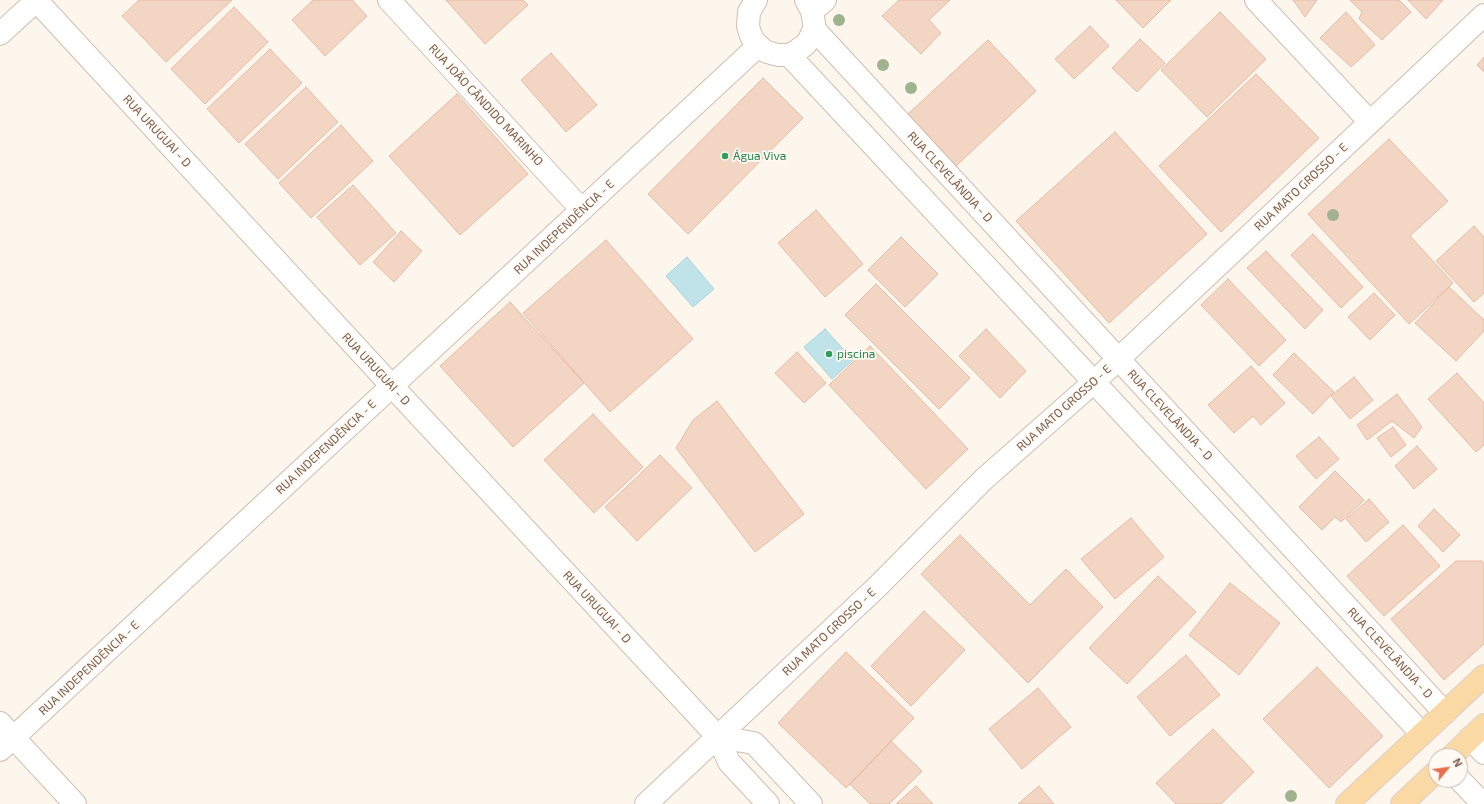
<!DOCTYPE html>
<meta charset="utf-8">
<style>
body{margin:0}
#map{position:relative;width:1484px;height:804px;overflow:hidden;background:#fdf6ec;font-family:"Exo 2",sans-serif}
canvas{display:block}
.north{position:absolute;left:1428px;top:748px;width:40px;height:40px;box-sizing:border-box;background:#fffaf3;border:1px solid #cabbb1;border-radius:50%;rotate:61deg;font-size:11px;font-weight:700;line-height:16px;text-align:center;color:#7a5c4d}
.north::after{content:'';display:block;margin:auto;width:14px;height:18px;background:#e76f51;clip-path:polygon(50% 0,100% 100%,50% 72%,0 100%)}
</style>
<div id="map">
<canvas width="1484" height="804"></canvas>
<div class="north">N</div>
</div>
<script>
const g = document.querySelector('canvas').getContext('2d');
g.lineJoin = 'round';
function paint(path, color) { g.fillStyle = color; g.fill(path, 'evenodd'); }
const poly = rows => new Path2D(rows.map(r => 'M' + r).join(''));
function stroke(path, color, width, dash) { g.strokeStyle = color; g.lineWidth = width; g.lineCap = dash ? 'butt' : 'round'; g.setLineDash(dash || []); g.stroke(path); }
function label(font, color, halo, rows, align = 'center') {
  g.font = font + ' "Exo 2",sans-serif'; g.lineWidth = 3.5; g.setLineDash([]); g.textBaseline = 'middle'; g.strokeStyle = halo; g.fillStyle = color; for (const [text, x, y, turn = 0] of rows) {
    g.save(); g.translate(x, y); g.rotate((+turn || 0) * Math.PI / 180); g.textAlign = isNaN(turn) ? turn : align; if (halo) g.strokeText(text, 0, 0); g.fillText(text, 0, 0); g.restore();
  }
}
const water = poly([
 [687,257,714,289,693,307,666,276,687,257],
 [825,329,853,360,832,379,804,347,825,329]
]);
paint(water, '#bfe3e8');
stroke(water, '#a5d3da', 1);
const building = poly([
 [139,0,232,0,166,62,122,16,139,0],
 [313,0,352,0,367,16,325,56,292,20,313,0],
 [446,0,523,0,528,5,485,44,446,0],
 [899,0,950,0,929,20,941,33,921,54,882,16,899,0],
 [1116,0,1171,0,1143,28,1116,0],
 [1293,0,1317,0,1305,17,1293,0],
 [1350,0,1399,0,1411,12,1382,40,1359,19,1362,12,1350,0],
 [1408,0,1443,0,1426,19,1408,0],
 [234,7,268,42,205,104,171,69,234,7],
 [1220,12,1266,59,1207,117,1161,70,1220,12],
 [1346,12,1375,45,1351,67,1320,38,1346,12],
 [1090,26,1109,46,1074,79,1055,59,1090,26],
 [1140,39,1165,63,1137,92,1112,68,1140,39],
 [988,40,1036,91,956,166,908,114,988,40],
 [270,49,302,83,239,143,207,109,270,49],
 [551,53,597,105,566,132,521,80,551,53],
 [1484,57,1484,72,1477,65,1484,57],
 [1256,74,1319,138,1221,232,1159,166,1256,74],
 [763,78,803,118,688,234,648,194,763,78],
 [306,87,338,122,278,179,245,144,306,87],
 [457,94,528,174,460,235,389,156,457,94],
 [341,125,373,161,311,218,279,183,341,125],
 [1115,132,1207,234,1109,323,1016,221,1115,132],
 [1389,139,1448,201,1410,236,1453,283,1409,324,1308,214,1389,139],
 [353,185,396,233,360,265,317,217,353,185],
 [816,210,863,264,825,297,778,243,816,210],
 [1474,226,1484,237,1484,293,1474,302,1436,261,1474,226],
 [401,231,422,251,394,282,373,262,401,231],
 [1313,234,1363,287,1341,308,1291,255,1313,234],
 [901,237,938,274,905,307,868,270,901,237],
 [606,240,693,339,610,412,523,313,606,240],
 [1266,251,1323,310,1305,329,1247,268,1266,251],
 [1228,279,1286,340,1259,366,1201,305,1228,279],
 [876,284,970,378,939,409,845,315,876,284],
 [1449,287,1484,320,1484,331,1456,361,1415,323,1449,287],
 [1374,293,1395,315,1370,340,1348,317,1374,293],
 [510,302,584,383,513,447,440,366,510,302],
 [986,329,1026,371,1000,398,959,356,986,329],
 [870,346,968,449,926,489,829,385,870,346],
 [797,352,826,383,804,403,775,373,797,352],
 [1294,353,1334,392,1313,414,1273,375,1294,353],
 [1251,366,1285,403,1261,425,1253,416,1234,433,1208,405,1251,366],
 [1457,373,1484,403,1484,445,1476,452,1428,399,1457,373],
 [1354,377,1373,400,1350,419,1331,396,1354,377],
 [1397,394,1422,427,1414,438,1392,421,1367,440,1357,425,1397,394],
 [717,401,804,514,755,552,676,448,693,420,717,401],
 [593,414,643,467,594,513,544,460,593,414],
 [1393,427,1406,445,1391,457,1377,438,1393,427],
 [1319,437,1339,459,1316,479,1296,456,1319,437],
 [1417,446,1437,469,1414,489,1395,466,1417,446],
 [660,455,692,488,637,541,605,507,660,455],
 [1335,471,1364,500,1341,522,1335,517,1322,530,1299,507,1335,471],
 [1369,499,1389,522,1366,542,1346,519,1369,499],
 [1434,509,1460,535,1443,552,1418,526,1434,509],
 [1131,518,1164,557,1115,599,1081,559,1131,518],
 [1403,525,1440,566,1384,616,1347,576,1403,525],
 [960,535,1030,605,1066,569,1103,607,1028,683,921,574,960,535],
 [1456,561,1482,561,1484,563,1484,644,1444,680,1391,619,1456,561],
 [1158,576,1196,612,1127,684,1089,648,1158,576],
 [1230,583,1280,623,1239,675,1189,635,1230,583],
 [924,611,965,650,911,706,871,666,924,611],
 [846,652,914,718,846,788,778,723,846,652],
 [1186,655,1220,695,1170,736,1137,697,1186,655],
 [1317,667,1383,736,1329,788,1263,719,1317,667],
 [1038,688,1071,727,1022,769,989,729,1038,688],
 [1213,729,1254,772,1221,804,1176,804,1156,783,1213,729],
 [891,741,922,771,889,804,870,804,850,784,891,741],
 [916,786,933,804,896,804,916,786],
 [1039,786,1054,804,1018,804,1039,786]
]);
paint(building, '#f3d5c3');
stroke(building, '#e6bba3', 1);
const minor = poly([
 [36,0,392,386,718,737],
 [389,0,582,210],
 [1256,0,1370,122],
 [812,11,825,0],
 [0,34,37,0],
 [0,723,75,804],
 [0,750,758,46]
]);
const tertiary = poly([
 [756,0,749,12,748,26,750,33,753,40,762,49,767,52,778,55,789,55,795,52,805,45,809,40,814,29,814,23,812,11,806,0],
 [814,29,1445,713],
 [789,55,1422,734],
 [718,737,754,743,811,804],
 [718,737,729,762,768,804],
 [1470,738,1484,753],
 [1460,780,1483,804],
 [646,804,877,587,984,479,1094,382,1484,15]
]);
const primary = poly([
 [1452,756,1484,725],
 [1347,804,1484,676],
 [1402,804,1436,772]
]);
stroke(minor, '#d1beb0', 24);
stroke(tertiary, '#d1beb0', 24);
stroke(primary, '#dad1cd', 24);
stroke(minor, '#fff', 22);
stroke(tertiary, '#fff', 22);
stroke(primary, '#fbd9a5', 22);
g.fillStyle = '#a0b28e';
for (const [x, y] of [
 [839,20],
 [883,65],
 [911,88],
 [1333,215],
 [1291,796]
]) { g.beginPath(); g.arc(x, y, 6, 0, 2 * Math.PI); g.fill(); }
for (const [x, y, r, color] of [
 [725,156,4,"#2e9e5b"],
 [829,354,4,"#2e9e5b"]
]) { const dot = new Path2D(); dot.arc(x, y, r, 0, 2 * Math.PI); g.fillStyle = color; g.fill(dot); stroke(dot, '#fffaf3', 1.5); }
label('12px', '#7a5c4d', '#fffaf3', [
 ["RUA JOÃO CÂNDIDO MARINHO",486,105,47],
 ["RUA URUGUAI - D",157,131,47],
 ["RUA CLEVELÂNDIA - D",950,177,47],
 ["RUA MATO GROSSO - E",1301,187,-43],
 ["RUA INDEPENDÊNCIA - E",564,227,-43],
 ["RUA URUGUAI - D",376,369,47],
 ["RUA MATO GROSSO - E",1064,408,-42],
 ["RUA CLEVELÂNDIA - D",1170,415,47],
 ["RUA INDEPENDÊNCIA - E",326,447,-43],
 ["RUA URUGUAI - D",597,607,47],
 ["RUA MATO GROSSO - E",829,632,-43],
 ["RUA CLEVELÂNDIA - D",1390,653,47],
 ["RUA INDEPENDÊNCIA - E",89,668,-43]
]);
label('12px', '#27864d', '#fffaf3', [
 ["Água Viva",733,156],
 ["piscina",837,354]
], 'left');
</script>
